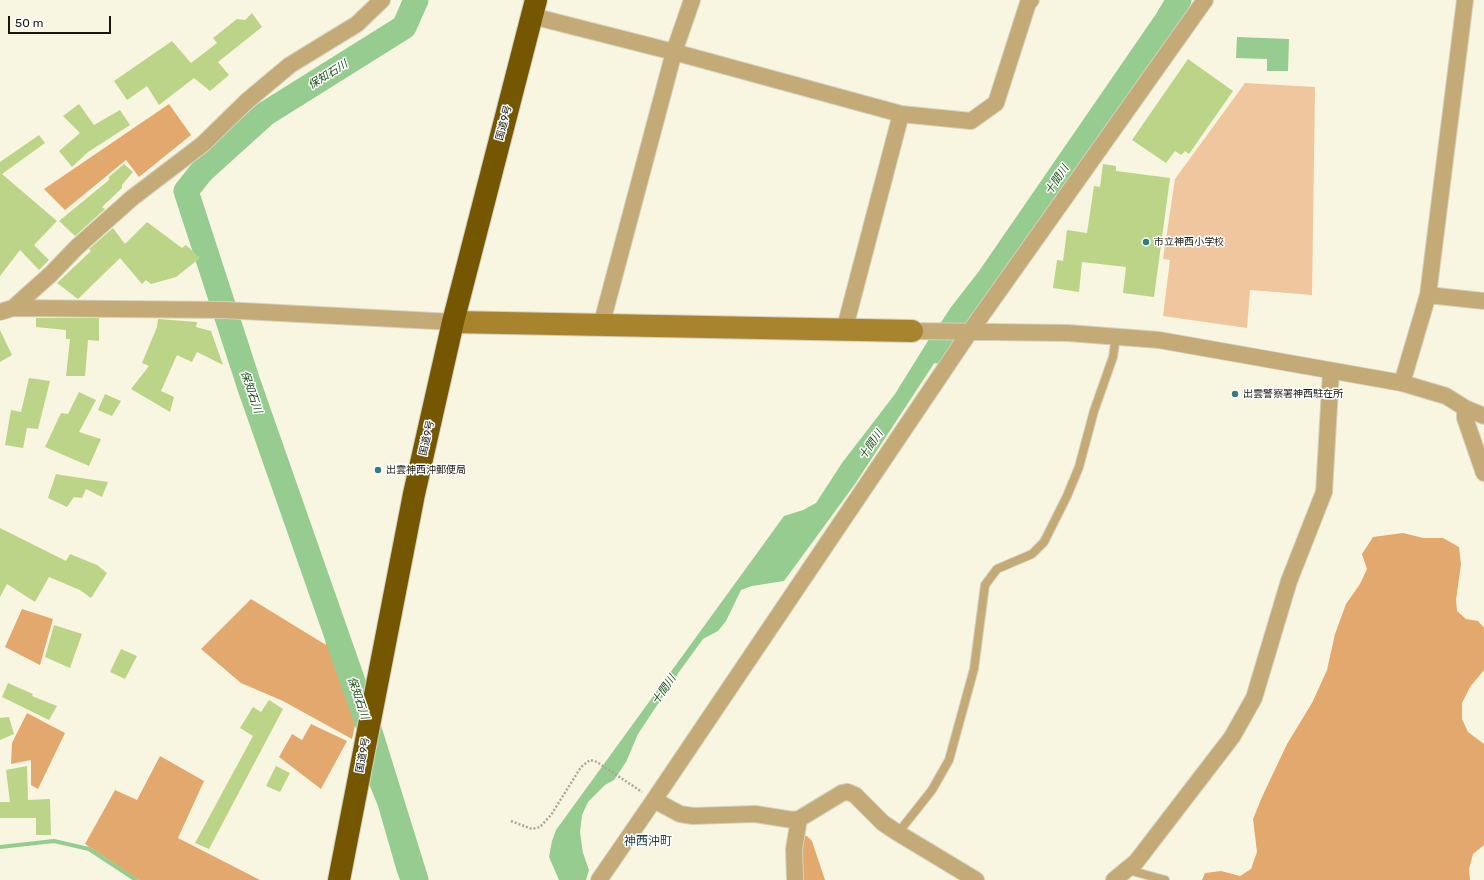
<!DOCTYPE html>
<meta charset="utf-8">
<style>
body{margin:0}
#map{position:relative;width:1484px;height:880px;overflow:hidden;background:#f8f6e0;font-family:Rubik,sans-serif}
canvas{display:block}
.scale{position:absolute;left:8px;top:16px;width:103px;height:18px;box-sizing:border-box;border:2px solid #17160f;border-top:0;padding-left:5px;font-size:12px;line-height:14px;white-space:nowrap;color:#17160f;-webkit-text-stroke:3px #fff;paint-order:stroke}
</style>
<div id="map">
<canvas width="1484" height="880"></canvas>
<div class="scale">50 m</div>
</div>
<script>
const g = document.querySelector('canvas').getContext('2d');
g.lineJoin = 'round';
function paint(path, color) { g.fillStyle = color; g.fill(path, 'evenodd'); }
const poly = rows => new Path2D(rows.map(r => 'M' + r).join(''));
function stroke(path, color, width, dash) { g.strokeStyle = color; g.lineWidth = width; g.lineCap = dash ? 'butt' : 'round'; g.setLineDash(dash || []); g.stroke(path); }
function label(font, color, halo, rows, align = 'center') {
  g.font = font + ' Rubik,"Noto Sans JP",sans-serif'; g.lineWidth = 3; g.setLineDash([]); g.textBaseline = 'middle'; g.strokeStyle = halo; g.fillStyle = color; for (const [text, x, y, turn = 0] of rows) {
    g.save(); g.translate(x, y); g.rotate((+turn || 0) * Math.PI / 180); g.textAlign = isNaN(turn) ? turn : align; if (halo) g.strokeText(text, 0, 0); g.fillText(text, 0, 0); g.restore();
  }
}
paint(poly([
 [1245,83,1315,87,1312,295,1250,290,1247,328,1163,316,1170,260,1163,259,1175,179]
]), '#efc69e');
paint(poly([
 [169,104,191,135,139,177,126,160,65,210,44,189],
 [1403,533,1423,538,1443,538,1459,547,1461,564,1456,600,1457,611,1466,619,1478,621,1484,628,1484,670,1470,687,1462,703,1462,719,1468,732,1484,744,1484,845,1473,854,1469,869,1470,880,1202,880,1205,873,1221,871,1240,876,1251,869,1257,852,1253,819,1262,797,1287,744,1312,703,1327,670,1335,634,1346,604,1360,584,1367,569,1362,554,1373,537],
 [251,599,326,645,324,628,332,635,359,707,352,739,283,701,241,683,201,649],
 [22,609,53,619,40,665,5,647],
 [27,713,65,733,38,789,31,785,31,760,11,764,12,743],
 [311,724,347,741,321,789,279,757,292,734,302,740],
 [160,756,204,781,178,838,260,880,139,880,85,844,115,790,137,800],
 [803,836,807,836,812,841,825,880,798,880]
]), '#e3a86e');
paint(poly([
 [1237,37,1289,39,1288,71,1267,71,1267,59,1236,58],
 [931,336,952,336,855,484,784,581,752,586,741,590,726,621,718,631,703,639,679,672,638,734,626,762,614,780,605,785,588,802,582,815,580,832,583,853,589,870,586,880,559,880,549,857,552,841,556,830,784,516,803,510,816,503,842,463,895,394],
 [372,756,413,880,400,880,397,872,378,806,367,779]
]), '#96cc8f');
stroke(poly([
 [0,847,54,841,89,849,136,880]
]), '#96cc8f', 4);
stroke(poly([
 [416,0,404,27,265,114,202,171,186,191,249,385,366,719,416,880],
 [937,351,960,316,988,280,1167,20,1179,0]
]), '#96cc8f', 25);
paint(poly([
 [252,13,262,27,218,62,229,75,210,91,194,78,159,105,147,86,127,100,114,81,172,41,191,63,217,43,213,38,237,19,245,20],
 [1188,59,1233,91,1189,154,1185,151,1181,155,1175,151,1166,163,1132,140],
 [79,104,94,125,120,110,130,125,88,152,72,167,59,151,80,133,63,116],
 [39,135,45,143,2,174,57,221,34,245,49,260,39,270,20,250,0,276,0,162],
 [124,164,133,172,122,185,122,188,102,207,105,209,75,236,59,221,109,180,109,177],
 [1103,164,1116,166,1116,171,1170,178,1154,297,1123,293,1126,267,1082,262,1079,292,1053,288,1057,260,1063,261,1067,230,1087,233,1094,186,1100,187],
 [147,222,182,248,186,245,200,258,176,277,151,284,146,280,142,284,120,258,78,299,57,283,91,251,89,249,113,228,125,244],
 [36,318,99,318,99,341,88,340,85,376,66,376,70,339,66,339,66,330,36,327],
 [158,319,197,322,196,327,211,331,223,365,197,352,192,362,177,355,161,391,174,397,170,412,131,389,149,366,142,363,157,327],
 [0,330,12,355,0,362],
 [29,378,50,381,38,429,27,428,23,448,5,445,11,410,21,412],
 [79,392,96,400,79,432,101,439,89,466,45,447,61,413,68,414],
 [105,394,121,401,112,416,98,410],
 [56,474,61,475,108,482,102,497,86,489,82,498,74,497,67,507,48,498],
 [0,528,66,561,70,554,97,565,107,573,91,598,80,590,49,577,35,602,7,584,0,597],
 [54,625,82,634,70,668,45,657],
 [121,649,137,656,125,679,110,672],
 [8,683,33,694,32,696,57,706,49,720,2,697],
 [269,700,283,709,209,849,195,843,253,736,240,728,253,707,261,712],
 [9,717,14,734,0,740,0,718],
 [27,766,28,800,50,799,51,835,36,835,36,818,0,818,0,802,10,802,6,770],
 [276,766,290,773,280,792,266,786]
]), '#bcd488');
const lane = poly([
 [898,833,932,790,949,760,974,669,985,585,997,569,1032,554,1044,542,1067,496,1079,467,1094,411,1113,357,1116,337],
 [1129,869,1132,871,1165,880]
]);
const street = poly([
 [532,16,674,52,901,114,971,121,996,103,1028,3,1031,0],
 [1428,295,1484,301],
 [13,308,51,274,77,247,132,198,203,144,247,101,290,65,357,24,382,0],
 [0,312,13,308,223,310,453,322],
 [601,326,674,52,692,0],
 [844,331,901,114],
 [912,331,1068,333,1159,340,1402,383,1446,396,1465,408,1484,416],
 [1402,383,1428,295,1465,0],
 [1465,408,1465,418,1484,473],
 [654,800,969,333,1205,0],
 [599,880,654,800,680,814,693,816,755,814,793,820,799,819,842,793,848,792,855,795,883,823,898,833,976,880],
 [795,880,794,849,799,819],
 [1114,880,1136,862,1232,737,1254,698,1289,581,1324,492,1331,371]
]);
const secondary = poly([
 [453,322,912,331]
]);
const highway = poly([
 [339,880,414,494,453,322,536,0]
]);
stroke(lane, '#d4d2bf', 10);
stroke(street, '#d4d2bf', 18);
stroke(secondary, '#d4d2bf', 24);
stroke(highway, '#d4d2bf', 24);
stroke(poly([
 [511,821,532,829,540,827,551,815,581,767,590,760,597,762,642,792]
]), '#aaa897', 2.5, [2, 2]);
stroke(lane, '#c3aa77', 8);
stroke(street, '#c3aa77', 16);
stroke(secondary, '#a9842f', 22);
stroke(highway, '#765701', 22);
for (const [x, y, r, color] of [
 [1146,242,4,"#337c80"],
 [1235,394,4,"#337c80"],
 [378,470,4,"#337c80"]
]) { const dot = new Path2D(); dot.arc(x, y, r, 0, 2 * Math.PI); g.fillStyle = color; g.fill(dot); stroke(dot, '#fff', 1.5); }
label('10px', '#17160f', '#fff', [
 ["国道9号",504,123,-75],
 ["国道9号",427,438,-77],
 ["国道9号",363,755,-79]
]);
label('10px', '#17160f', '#fff', [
 ["市立神西小学校",1154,242],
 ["出雲警察署神西駐在所",1243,394],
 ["出雲神西沖郵便局",386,470]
], 'left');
label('italic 11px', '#1a4f14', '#fff', [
 ["保知石川",328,75,-32],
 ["十間川",1057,180,-56],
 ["保知石川",251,392,71],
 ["十間川",871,445,-55],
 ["十間川",664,690,-55],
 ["保知石川",358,698,71]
]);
label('12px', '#1d3f41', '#fff', [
 ["神西沖町",648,842]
]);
</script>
